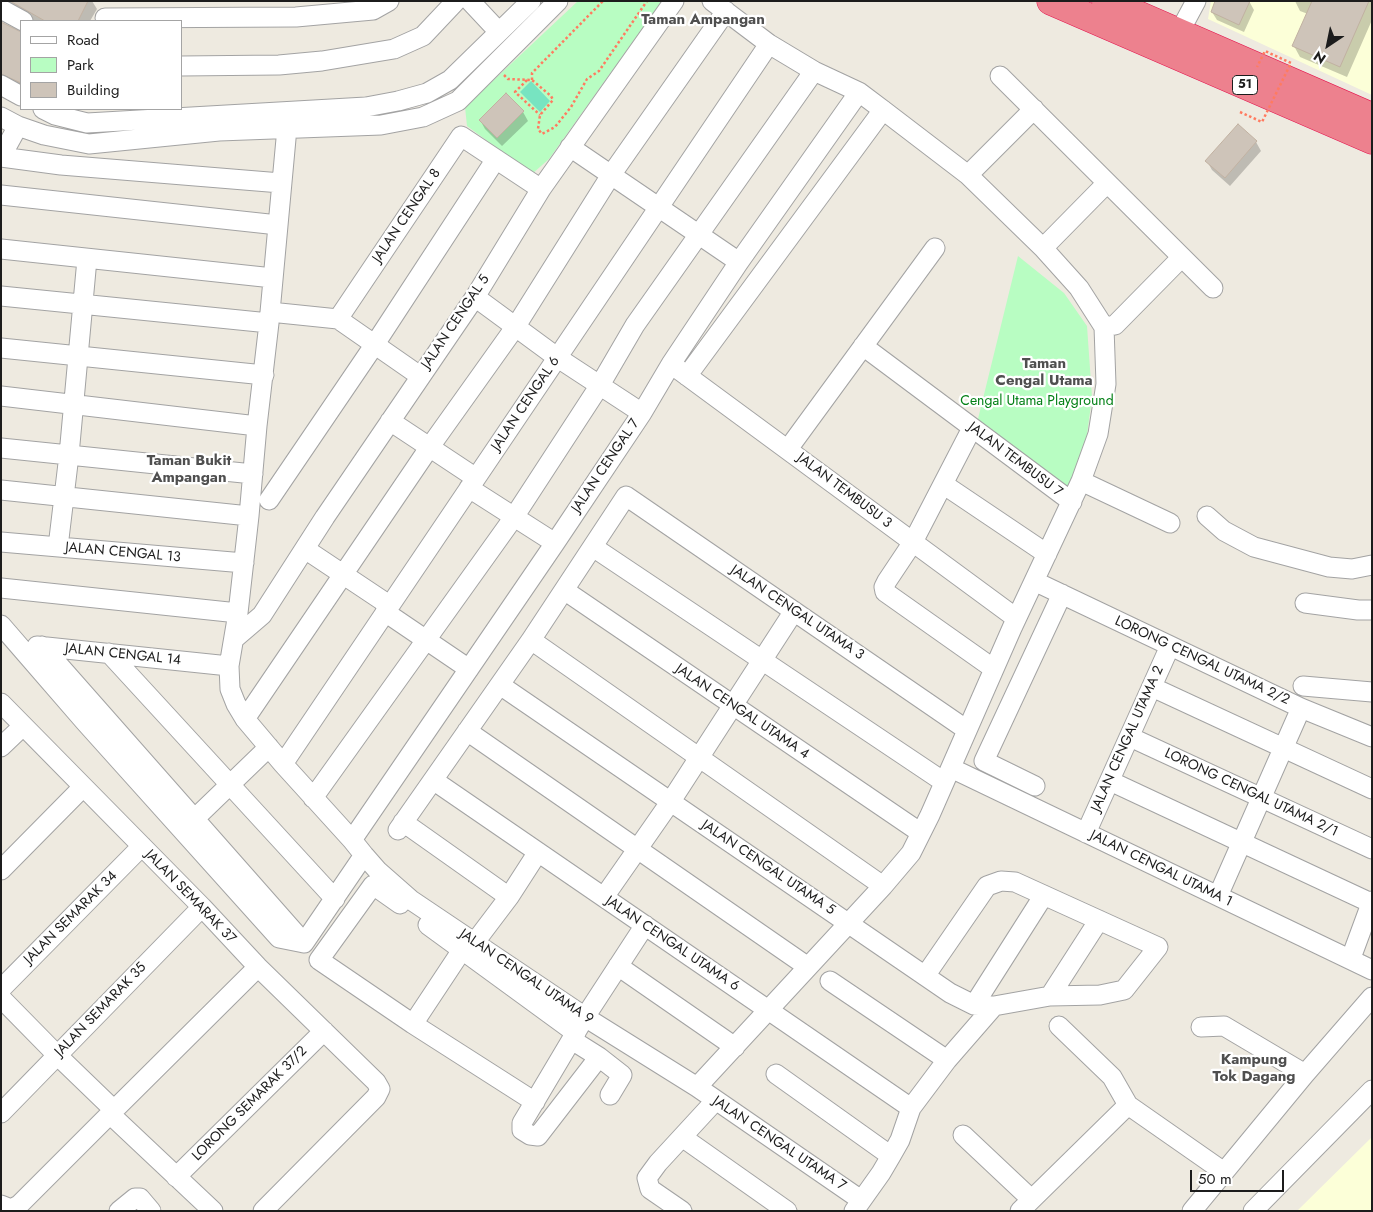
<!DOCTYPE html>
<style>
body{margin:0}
#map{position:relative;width:1373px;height:1212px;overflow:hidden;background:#eeeae0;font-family:Jost,sans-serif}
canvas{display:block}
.frame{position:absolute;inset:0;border:2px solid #1c1c1c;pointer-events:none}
.legend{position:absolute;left:20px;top:20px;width:162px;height:90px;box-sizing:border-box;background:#fff;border:1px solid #a4a4a4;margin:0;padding:6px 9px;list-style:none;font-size:15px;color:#1c1c1c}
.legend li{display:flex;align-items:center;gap:10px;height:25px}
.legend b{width:25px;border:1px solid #a4a4a4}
.north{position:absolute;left:1303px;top:20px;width:50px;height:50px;-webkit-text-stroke:4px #fff;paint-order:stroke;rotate:214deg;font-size:14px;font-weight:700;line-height:20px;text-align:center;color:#1c1c1c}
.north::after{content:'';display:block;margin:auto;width:18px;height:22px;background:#1c1c1c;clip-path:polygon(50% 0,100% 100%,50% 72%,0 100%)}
.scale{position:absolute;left:1190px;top:1170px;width:94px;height:22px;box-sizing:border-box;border:2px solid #1c1c1c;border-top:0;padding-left:6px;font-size:15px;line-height:18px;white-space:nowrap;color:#1c1c1c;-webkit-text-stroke:4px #fff;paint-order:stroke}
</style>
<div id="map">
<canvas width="1373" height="1212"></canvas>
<div class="frame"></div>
<ul class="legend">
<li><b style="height:6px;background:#fff"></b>Road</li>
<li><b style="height:14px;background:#b8fdc2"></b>Park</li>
<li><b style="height:14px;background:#cec4b9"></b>Building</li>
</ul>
<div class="north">N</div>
<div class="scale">50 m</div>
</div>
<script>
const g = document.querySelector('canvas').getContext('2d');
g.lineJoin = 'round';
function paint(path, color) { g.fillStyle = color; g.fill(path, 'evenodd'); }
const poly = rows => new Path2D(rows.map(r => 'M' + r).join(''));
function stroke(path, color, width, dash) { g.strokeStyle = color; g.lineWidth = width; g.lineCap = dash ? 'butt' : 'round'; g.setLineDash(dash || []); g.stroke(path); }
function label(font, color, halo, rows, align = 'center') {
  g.font = font + ' Jost,sans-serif'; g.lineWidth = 4.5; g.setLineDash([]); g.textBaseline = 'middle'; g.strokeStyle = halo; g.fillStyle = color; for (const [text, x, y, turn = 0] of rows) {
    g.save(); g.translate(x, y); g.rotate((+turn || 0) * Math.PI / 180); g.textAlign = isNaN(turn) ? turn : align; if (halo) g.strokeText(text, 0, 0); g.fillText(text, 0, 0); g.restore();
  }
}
paint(poly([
 [1211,1,1372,1,1372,95,1208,19],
 [1372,1137,1372,1211,1297,1211]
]), '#fcffd8');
paint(poly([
 [578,1,662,1,549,159,532,174,467,126,465,107],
 [1018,256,1064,293,1087,326,1092,397,1085,450,1076,474,1066,491,977,423]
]), '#b8fdc2');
paint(poly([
 [531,81,550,101,540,112,520,92]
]), '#77e4c1');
paint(poly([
 [1,1,92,1,97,9,90,21,32,21],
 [1249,1,1254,10,1244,32,1217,20,1212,12],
 [1295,1,1372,1,1372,20,1347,77,1300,57,1294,46,1308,14,1300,11],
 [1,23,21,33,21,91,1,81],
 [506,95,523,112,528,121,502,146,485,129,480,120],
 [1256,142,1261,151,1230,186,1212,170,1207,161]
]), '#0003');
const building = poly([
 [10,1,88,1,78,21,45,21,10,1],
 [1215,1,1250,1,1239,25,1211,12,1215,1],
 [1312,1,1369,1,1340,67,1292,46,1312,1],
 [1,22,21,32,21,83,1,74,1,22],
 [506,93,524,111,497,138,479,120,506,93],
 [1238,124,1257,141,1225,178,1205,161,1238,124]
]);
paint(building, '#cec4b9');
stroke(building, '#c1b1a1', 1);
const minor = poly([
 [470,1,499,32],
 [1,9,23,21],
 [105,18,296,17,373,10,389,1],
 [1174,42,1196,1],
 [181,66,279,65,322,61,394,49,423,36,456,1],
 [1000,76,1213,288],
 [1,85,21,96],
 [43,109,55,115,87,123,366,107,398,101,427,93,450,80,531,1],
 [1,117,18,126,44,135,89,144,219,131,381,125,423,117,458,101,558,1],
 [287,128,269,323,257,426,249,516,238,613,229,666,230,689,236,704,245,719,283,764,352,840,364,855,378,871,411,900,585,1017,697,1087,861,1200],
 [570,147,739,262],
 [1,157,61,165,281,183],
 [1,157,18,126],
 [968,175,1034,109],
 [1,195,278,225],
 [1043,248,1107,183],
 [1,249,273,278],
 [1,296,269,323],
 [475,297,558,358,642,413],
 [270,312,338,319,461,136,541,189],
 [338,319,420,376],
 [1104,327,1115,325,1182,257],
 [863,346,1072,502],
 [1,348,264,375],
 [671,364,1016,618],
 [687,376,883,110],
 [1,396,257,426],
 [390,421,476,478],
 [972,428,913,542,887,581,884,587,885,592,994,669],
 [1,448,253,474],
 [788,449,935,248],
 [1081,481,1170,523],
 [943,484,1047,554],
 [469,488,555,543],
 [1,490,249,516],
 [269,500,375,344,496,159],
 [1207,516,1224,531,1254,547,1329,567,1352,569,1372,565],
 [1,542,244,563],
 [58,547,69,455,87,259],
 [593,547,944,782],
 [305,549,389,605],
 [1034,581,1301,708,1372,737],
 [1,588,238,613],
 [564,590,921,833],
 [1305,603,1358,610,1372,610],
 [385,612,469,669],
 [1,625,85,722,279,938,304,943,364,855],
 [234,639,262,615,325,517,475,297,541,189,674,1],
 [531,640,883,886],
 [37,646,229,666],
 [42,646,304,943],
 [109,653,335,899],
 [500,685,950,993,974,1005,994,1006,1050,996,1100,995,1124,990,1158,947,1015,882,1001,881,987,886,925,976],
 [1303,686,1372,692],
 [1152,687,1372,789],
 [1,703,202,907,258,967,376,1082,380,1089,376,1097,263,1211],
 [245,719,429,448,516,326,611,175,726,11],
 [467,731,808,967],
 [1130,737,1372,849],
 [1,747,23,726],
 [283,764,769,44],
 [951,768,1372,970],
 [433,780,911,1108],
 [1110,781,1371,903],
 [1035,786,984,761,1062,594],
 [313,798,514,517,600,385,635,325,814,71],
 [403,822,509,897],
 [185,828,269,747],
 [398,830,531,640,626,496,967,730],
 [1086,833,1170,646],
 [352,840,555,543,642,413,671,364,739,262,859,92],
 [1,870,83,787],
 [1218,896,1301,708],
 [604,897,671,801,794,611],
 [400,904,373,885,319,960,413,1024,535,1102],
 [428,925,576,1033],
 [475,942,509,897,538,852],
 [1351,958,1372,901],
 [618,966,735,1047],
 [830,981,947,1060],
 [1,989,142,846],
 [1050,996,1099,920],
 [1,998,57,1055,114,1110],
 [974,1005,1044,895],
 [413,1024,462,950],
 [1059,1026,1112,1077,1128,1105,1224,1172],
 [1201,1027,1224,1026,1305,1074],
 [572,1040,599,1057,622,1075,610,1095],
 [599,1057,538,1136,530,1135,522,1130,522,1123,585,1017,645,925],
 [776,1074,891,1156],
 [697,1087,883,886,911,853,930,815,1012,628,1081,481,1098,434,1106,384,1104,327,1079,288,1043,248,968,175,883,110,859,92,814,71,769,44,712,1],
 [1,1113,202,907],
 [110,1114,258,967],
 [963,1135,1031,1199],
 [682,1137,787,1211],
 [176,1177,324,1031],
 [1,1205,11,1209,19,1205,110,1114,213,1211],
 [119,1211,135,1198,140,1198,151,1211],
 [682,1211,650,1189,647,1178,658,1163,716,1100],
 [854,1211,881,1173,891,1156,900,1140,911,1108,947,1060,994,1006],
 [1020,1211,1128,1105],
 [1192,1211,1305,1074,1372,997],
 [1253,1211,1372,1090]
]);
const highway = poly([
 [1051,1,1372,140],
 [1106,1,1372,117]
]);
stroke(minor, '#a3a3a3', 21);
stroke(highway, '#e3164f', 29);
stroke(poly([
 [504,75,508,79,532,80,551,96,553,100,540,115,538,129,542,134,555,127,571,107,587,79,599,71,647,1],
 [527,80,515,92,540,115],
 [532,80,532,73,603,1]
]), '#ff7b60', 2.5, [2.5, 2.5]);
stroke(minor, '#fff', 19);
stroke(highway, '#ed818e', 28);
stroke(poly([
 [1240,112,1262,122,1291,63,1265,51,1257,67]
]), '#ff7b60', 2.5, [2.5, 2.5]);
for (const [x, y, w] of [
 [1245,85,25]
]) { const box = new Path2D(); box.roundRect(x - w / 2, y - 9.5, w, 19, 4); g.fillStyle = '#fff'; g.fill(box); stroke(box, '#1c1c1c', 1); }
label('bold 12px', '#1c1c1c', null, [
 ["51",1245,85]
]);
label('14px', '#1c1c1c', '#fff', [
 ["JALAN CENGAL 8",407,216,-56],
 ["JALAN CENGAL 5",456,322,-56],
 ["JALAN CENGAL 6",526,404,-56],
 ["JALAN TEMBUSU 7",1015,460,37],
 ["JALAN CENGAL 7",606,466,-56],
 ["JALAN TEMBUSU 3",844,491,37],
 ["JALAN CENGAL 13",123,553,5],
 ["JALAN CENGAL UTAMA 3",797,613,34],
 ["JALAN CENGAL 14",123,655,6],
 ["LORONG CENGAL UTAMA 2/2",1202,661,25],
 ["JALAN CENGAL UTAMA 4",742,712,34],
 ["JALAN CENGAL UTAMA 2",1128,739,-66],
 ["LORONG CENGAL UTAMA 2/1",1251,793,25],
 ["JALAN CENGAL UTAMA 5",768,868,34],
 ["JALAN CENGAL UTAMA 1",1161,869,26],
 ["JALAN SEMARAK 37",190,897,46],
 ["JALAN SEMARAK 34",71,918,-45],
 ["JALAN CENGAL UTAMA 6",672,944,34],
 ["JALAN CENGAL UTAMA 9",526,977,34],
 ["JALAN SEMARAK 35",101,1010,-46],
 ["LORONG SEMARAK 37/2",250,1104,-45],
 ["JALAN CENGAL UTAMA 7",779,1144,34]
]);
label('14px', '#038016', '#fff', [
 ["Cengal Utama Playground",1037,402]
]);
label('bold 15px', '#4f4f4f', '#fff', [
 ["Taman Ampangan",703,20],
 ["Taman",1044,364],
 ["Cengal Utama",1044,381],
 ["Taman Bukit",189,461],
 ["Ampangan",189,478],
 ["Kampung",1254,1060],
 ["Tok Dagang",1254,1077]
]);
</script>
